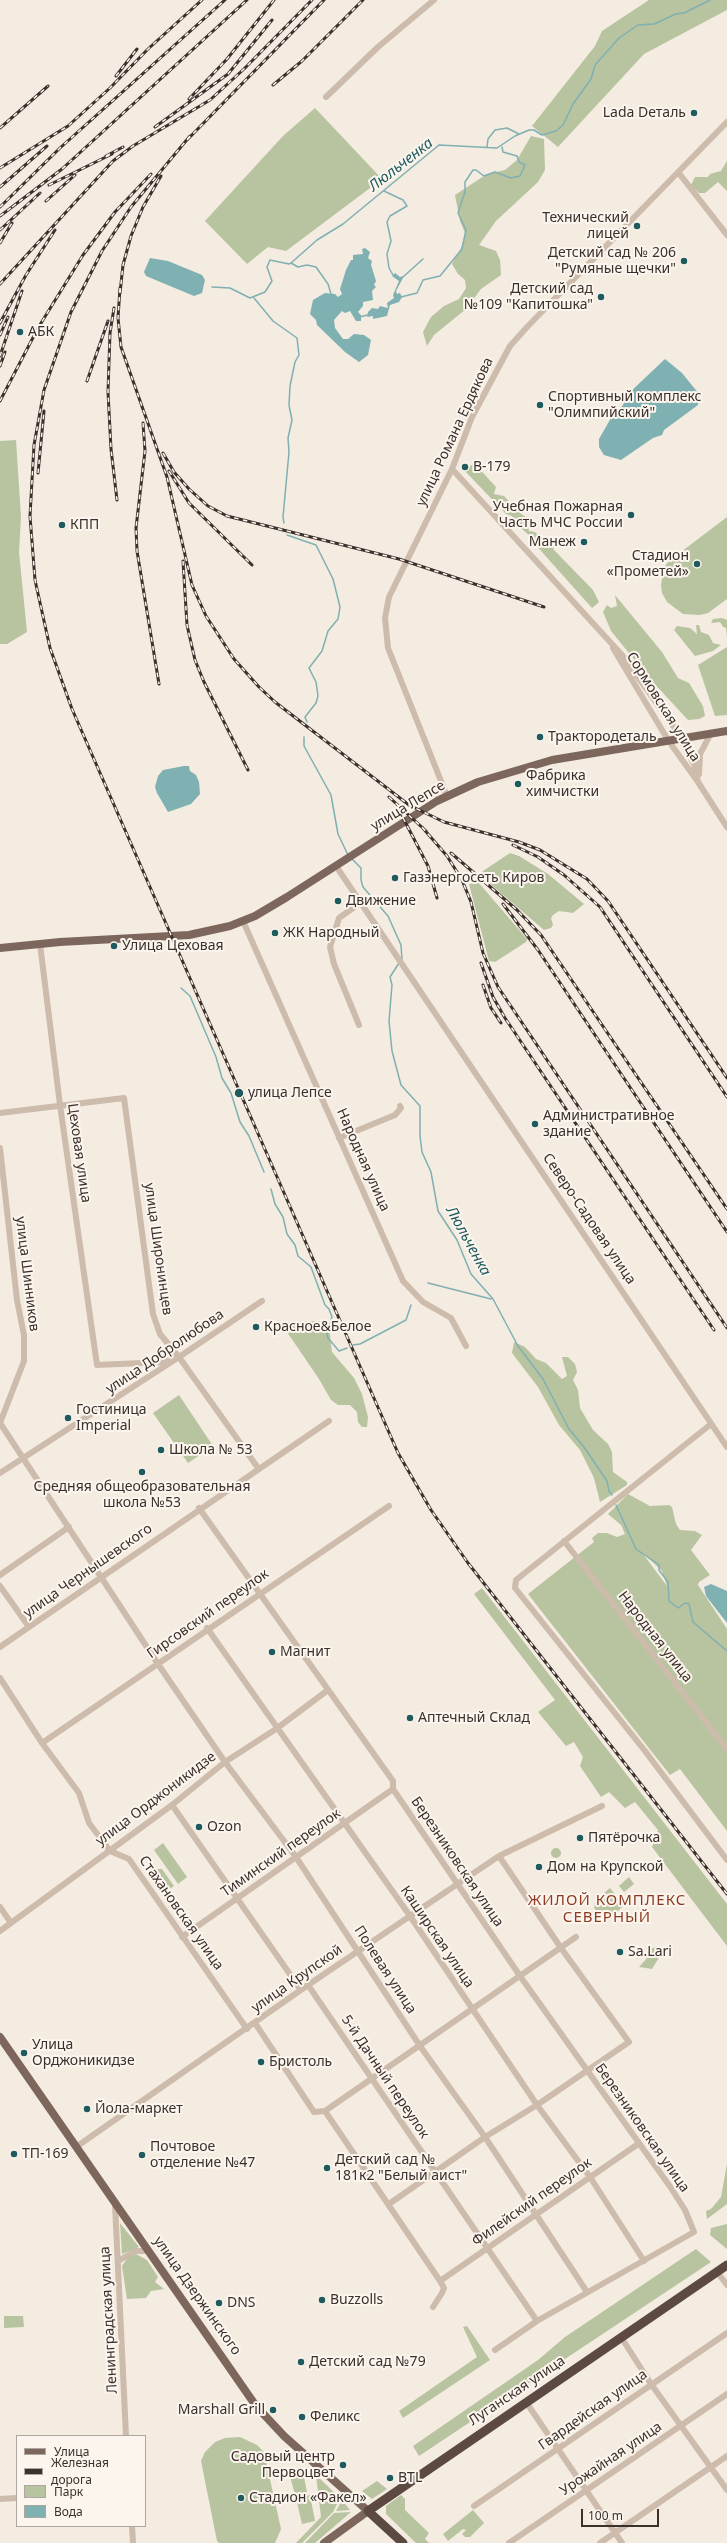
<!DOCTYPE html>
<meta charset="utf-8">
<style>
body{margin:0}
#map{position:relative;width:727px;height:2543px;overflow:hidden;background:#f4ebe1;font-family:"Noto Sans",sans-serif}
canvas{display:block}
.legend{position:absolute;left:16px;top:2435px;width:130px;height:92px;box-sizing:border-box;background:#fbf5ee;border:1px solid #aea6a0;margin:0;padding:5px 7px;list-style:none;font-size:12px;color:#3b302b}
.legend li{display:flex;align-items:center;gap:8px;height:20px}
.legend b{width:20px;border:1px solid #aea6a0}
.scale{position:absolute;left:581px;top:2509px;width:78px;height:18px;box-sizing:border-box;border:2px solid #3b302b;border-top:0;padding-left:5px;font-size:12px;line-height:14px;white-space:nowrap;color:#3b302b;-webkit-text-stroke:3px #fbf5ee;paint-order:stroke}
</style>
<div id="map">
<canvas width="727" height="2543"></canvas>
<ul class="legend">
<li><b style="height:5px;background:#7d675c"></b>Улица</li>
<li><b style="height:5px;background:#3b302b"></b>Железная дорога</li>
<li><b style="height:11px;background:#b8c4a0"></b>Парк</li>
<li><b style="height:11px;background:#7fb0b2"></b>Вода</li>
</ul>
<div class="scale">100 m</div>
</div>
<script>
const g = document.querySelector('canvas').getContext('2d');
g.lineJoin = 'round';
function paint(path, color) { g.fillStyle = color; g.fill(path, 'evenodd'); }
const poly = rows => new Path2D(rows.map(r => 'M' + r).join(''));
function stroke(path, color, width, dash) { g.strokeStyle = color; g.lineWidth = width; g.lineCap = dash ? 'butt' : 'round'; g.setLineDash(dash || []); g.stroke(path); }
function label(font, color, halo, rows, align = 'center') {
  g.font = font + ' "Noto Sans",sans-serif'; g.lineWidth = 4; g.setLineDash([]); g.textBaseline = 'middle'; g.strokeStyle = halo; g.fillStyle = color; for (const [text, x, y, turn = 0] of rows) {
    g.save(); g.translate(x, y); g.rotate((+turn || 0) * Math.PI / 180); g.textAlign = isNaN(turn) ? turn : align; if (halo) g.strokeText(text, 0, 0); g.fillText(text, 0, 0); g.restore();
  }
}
paint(poly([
 [649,0,727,0,727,10,644,54,558,147,532,126,595,46,602,31],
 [315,108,382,179,286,251,268,247,247,264,205,221,283,136],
 [531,136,544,139,545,170,538,182,496,221,479,245,496,251,500,260,501,275,481,289,466,309,434,335,427,346,423,332,431,317,444,306,459,299,466,288,465,280,458,274,452,264,461,248,465,233,460,221,455,195,487,174,505,170,517,160],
 [727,161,727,191,718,182,705,193,699,193,691,185,695,177,708,177,710,174,721,171],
 [16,440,21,517,19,552,27,632,7,644,0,644,0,441],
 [474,463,496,487,494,494,504,496,520,513,527,518,532,523,528,525,529,531,535,532,548,545,553,546,554,550,593,590,599,602,592,608,533,542,530,536,513,521,512,516,506,514,463,469,468,468],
 [727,517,727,599,708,613,700,615,683,614,667,602,662,593,661,585,664,567,669,561],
 [615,595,662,652,678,678,689,683,703,706,705,716,699,719,688,720,651,680,611,631,603,612,607,605,611,608,617,606],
 [722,618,727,620,727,638,726,628,723,627,720,622,711,623,713,619],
 [696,625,699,625,701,632,709,635,713,643,721,645,713,651,695,656,674,630,677,626,690,628,697,634],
 [727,647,727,715,715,716,698,665],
 [510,853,519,856,548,874,584,904,573,913,559,911,553,915,551,918,553,925,551,928,544,930,481,876,483,871],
 [478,882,527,939,526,942,495,962,489,961,469,884],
 [319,1321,329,1327,332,1352,354,1378,362,1394,368,1417,367,1427,362,1427,358,1422,357,1412,350,1405,338,1405,331,1400,319,1379,287,1332,289,1322],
 [514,1342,525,1347,536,1359,546,1363,562,1379,567,1376,562,1357,568,1357,575,1364,577,1372,573,1380,578,1390,580,1408,593,1430,608,1444,612,1452,613,1472,627,1482,627,1485,600,1502,594,1478,580,1450,559,1425,538,1387,512,1353],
 [179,1395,213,1446,188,1463,153,1413],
 [628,1494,650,1506,669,1505,672,1507,676,1524,680,1530,695,1531,702,1535,691,1550,710,1575,699,1582,698,1585,727,1629,727,1831,680,1769,670,1775,528,1594,594,1542,592,1538,598,1533,607,1533,617,1537,625,1534,621,1525,608,1514],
 [643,1553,662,1571,667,1586,643,1554],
 [482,1588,727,1904,727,1946,652,1847,658,1830,635,1802,625,1808,609,1792,601,1797,580,1766,583,1757,574,1742,566,1746,538,1712,555,1700,474,1594],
 [163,1843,187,1877,178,1884,154,1850],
 '551 1853a5 5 0 1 1 10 0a5 5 0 1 1-10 0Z',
 [158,1869,162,1869,174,1886,165,1892,153,1874],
 [629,1877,634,1884,624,1892,619,1886],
 [610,1888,621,1902,623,1901,625,1904,609,1920,605,1915,601,1917,594,1908,596,1900],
 [658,1946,660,1956,652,1969,639,1967,648,1957,650,1949],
 [727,2164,727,2204,707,2219,706,2211,711,2209,721,2197],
 [120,2223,139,2247,122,2254],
 [727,2224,727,2249,710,2235,711,2228],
 [696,2249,711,2262,419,2456,413,2446,538,2360,565,2337],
 [136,2254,147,2260,158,2277,155,2282,164,2289,151,2291,146,2298,127,2299,122,2266,128,2257],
 [4,2316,23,2316,24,2327,4,2328],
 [467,2326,490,2360,403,2418,399,2411,477,2357,463,2327],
 [240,2437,257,2445,264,2452,281,2529,275,2543,219,2543,217,2541,201,2461,205,2452,215,2442,225,2438],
 [303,2472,307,2492,295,2495,290,2476,292,2473],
 [316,2475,340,2498,333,2512,302,2543,296,2543,321,2517],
 [377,2481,387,2489,372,2499,362,2491],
 [310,2495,315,2521,302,2524,296,2498],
 [401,2495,405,2499,405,2510,429,2533,425,2539,429,2543,416,2543,386,2514,386,2506],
 [342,2500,350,2510,336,2511],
 [473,2510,484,2523,470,2537,465,2537,462,2534,466,2530,463,2529,448,2541,443,2534],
 [351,2512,315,2543,305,2543,334,2513]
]), '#b8c4a0');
paint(poly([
 [365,248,370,252,368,258,372,261,371,265,376,281,374,285,376,287,372,291,373,300,363,302,363,306,358,312,361,315,361,321,356,321,350,311,345,313,342,311,334,320,335,328,343,339,348,339,354,334,364,335,371,340,368,355,359,362,345,352,317,325,316,320,310,314,313,300,325,293,335,294,338,297,342,294,340,289,346,270,351,260,353,260,353,255,363,254,362,249],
 [150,258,168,261,202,275,205,280,202,293,194,296,146,276,144,272],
 [395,273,400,277,404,276,396,291,397,294,400,293,402,297,399,302,390,305,387,316,373,319,373,316,367,317,368,312,372,308,378,309,380,306,388,308,387,303,394,298,393,295,399,281,392,276],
 [665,359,682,373,699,394,698,405,664,430,662,435,653,438,621,460,604,455,599,447,599,439,611,418,623,405,628,394],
 [184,766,189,766,190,771,196,775,199,782,200,794,191,804,168,812,157,793,155,787,158,776,163,770],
 [711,1584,727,1591,727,1623,706,1596,704,1587]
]), '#7fb0b2');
stroke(poly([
 [487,147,488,139,495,130,507,128,519,134],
 [384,191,403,200,407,206,390,216,387,222,391,241,387,254,389,268,393,275],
 [291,263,298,267,307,265,316,267,328,284,331,294],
 [403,277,423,259],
 [212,287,230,288,250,298,265,292,272,281,267,267,270,260,289,264,291,263,317,240,343,224,439,145,497,148,515,136,529,130,534,130,542,135,556,131,563,125,573,104,591,79,595,65,619,38,638,25,654,24,676,14,684,13,710,0],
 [401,297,417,293,423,280,440,276,462,249,466,230,458,213,465,192,465,182,473,170,476,170,484,176,495,172,511,178,520,176,525,165,519,162,517,156,503,152,502,147],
 [254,298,273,321,297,338,299,355,295,362,290,386,289,405,292,420,288,438,289,452,283,517,284,523],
 [360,317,367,315],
 [287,535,316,545,333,579,340,607,338,619,328,631,322,651,309,668,316,682,318,696,316,703,305,717,307,722],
 [304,737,304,746,331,795,338,834,348,855],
 [352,859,361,868,361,880,363,887,388,916,401,945,402,960],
 [399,963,390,977,392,985,389,1021,392,1051,401,1085,420,1106,420,1136,422,1152,431,1172,438,1211,457,1240,471,1274,493,1299,518,1346,543,1379,569,1429,584,1447,607,1481,609,1491,612,1495],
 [181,988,190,996,216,1057,222,1078,231,1093,240,1122,249,1136,264,1172],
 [271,1189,275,1204,283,1217,287,1234,295,1245,298,1256,311,1267,325,1305,329,1309,332,1317,327,1334,328,1338,339,1351,347,1348],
 [428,1283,491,1299],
 [353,1345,360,1344,406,1320,411,1305],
 [616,1505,636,1549,659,1565,659,1570,668,1582,669,1601,678,1608,685,1603,689,1604,693,1622,727,1651]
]), '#7fb0b2', 1.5);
stroke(poly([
 [326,97,378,47,434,0],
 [678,172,727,235],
 [452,469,622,655,673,726,694,764,698,782],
 [613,648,668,740,698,782,727,827],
 [699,774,700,754,711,733],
 [447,796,388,648,385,618,389,597,452,469,472,417,510,346,528,326,727,122],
 [336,866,727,1447],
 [243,921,403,1281,423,1302,451,1318,466,1346],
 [40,944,60,1105,97,1365,164,1362,179,1357],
 [359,1025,334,964,330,947,339,918,360,903],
 [0,1113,124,1098,153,1314,160,1334,179,1357,258,1468],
 [339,1138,395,1115,401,1108,400,1106],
 [0,1148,17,1300,24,1335,24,1361,0,1423],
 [0,1423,158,1664,225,1762,296,1857,420,2046,485,2137,587,2292],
 [711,1424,516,1580,515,1588,645,1751,727,1860],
 [0,1473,179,1357,262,1301],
 [199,1508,393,1781,393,1789,520,1976,671,2188,685,2210,694,2232,537,2321,495,2350],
 [564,1541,727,1749],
 [0,1575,69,1527],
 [0,1586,29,1627],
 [207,1628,410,1916,537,2105,590,2177,644,2261],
 [0,1647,329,1421],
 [0,1678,42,1743,79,1793,89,1823,110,1851,129,1859,247,2029],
 [42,1743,389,1506],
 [172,1805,301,1990],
 [0,1907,11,1923],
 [0,1931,172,1805,225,1762,276,1729,328,1690],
 [182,1937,393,1789],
 [308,1985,537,2321],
 [255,2023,314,2112,325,2111,440,2281,444,2288,442,2293,433,2307],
 [325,2111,576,1937],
 [76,2147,308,1985,499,1856,602,1806],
 [115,2204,126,2436],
 [389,2204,485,2137,537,2105,629,2042,561,1948,499,1856],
 [118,2261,135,2251,148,2251],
 [717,2272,727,2285],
 [440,2281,638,2144],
 [621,2337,651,2384,727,2490],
 [526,2402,622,2543],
 [0,2499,17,2498],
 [474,2506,727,2333],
 [132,2526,133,2543],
 [509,2543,727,2394],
 [600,2543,727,2456]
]), '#cdbbac', 6);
stroke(poly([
 [0,948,60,942,189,935,230,926,255,916,287,897,437,801,478,782,552,760,727,731],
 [0,2037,256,2406,284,2436,368,2511,324,2543]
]), '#7d675c', 8);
stroke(poly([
 [403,2543,368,2511,727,2265]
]), '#5c4a42', 9);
const rail = poly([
 [116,76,137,49],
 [273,85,302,61,363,0],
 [189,99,227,59,274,0],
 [155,127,228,74,272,20],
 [0,128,48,86],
 [190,136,131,207,102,251,71,312,44,390,34,445,30,516,35,580,50,648,72,709,398,1453,431,1510,468,1563,727,1894],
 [187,140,324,0],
 [106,156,123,147],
 [0,168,68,126,110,88,148,49,202,0],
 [49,185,112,154],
 [0,187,47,146],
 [46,201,75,175],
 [0,207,60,148,225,0],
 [12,207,62,169,247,0],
 [0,216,16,204],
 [0,230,40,193],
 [0,243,12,223],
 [0,284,113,161,133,146,210,100,244,69,312,0],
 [120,288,118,318,121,347,167,477,192,585,206,616,234,659,259,687,275,702,409,805,444,822,519,842,540,850,587,879,608,901,727,1078],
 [120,293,123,265,131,236,143,207,161,176],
 [114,308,110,333,108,392,111,449,117,500],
 [0,323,26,275,55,230],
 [0,335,8,317],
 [0,356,22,291],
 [0,366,5,352],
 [87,381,108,321],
 [0,401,38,328,83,255,115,212,151,174],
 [143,423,145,451,136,528,137,551,159,684],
 [163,453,174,472,189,489,208,506,227,516,399,559,544,607],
 [169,471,189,503,252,565],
 [38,473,44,411],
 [183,561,187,625,195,660,204,682,248,770],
 [389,797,426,831],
 [399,810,428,866,437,898],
 [422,827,447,856,462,880,471,902,483,953,498,987,727,1328],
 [513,845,538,857,564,875,600,907,727,1097],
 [451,853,517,910,541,935,727,1209],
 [503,904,538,950,727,1232],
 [481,963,493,997,505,1018,714,1330],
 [483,985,491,1008,501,1023]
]);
stroke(rail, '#3b302b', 3);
stroke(rail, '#fbf5ee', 1.5, [4.5]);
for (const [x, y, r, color] of [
 [694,113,4,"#1f5a5e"],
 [637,226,4,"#1f5a5e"],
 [684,261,4,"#1f5a5e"],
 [601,297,4,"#1f5a5e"],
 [20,332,4,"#1f5a5e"],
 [540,405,4,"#1f5a5e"],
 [465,467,4,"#1f5a5e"],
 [631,515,4,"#1f5a5e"],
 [62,525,4,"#1f5a5e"],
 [584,542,4,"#1f5a5e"],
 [697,564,4,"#1f5a5e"],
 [540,737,4,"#1f5a5e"],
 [518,784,4,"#1f5a5e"],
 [395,878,4,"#1f5a5e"],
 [338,901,4,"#1f5a5e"],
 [275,933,4,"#1f5a5e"],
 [114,946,4,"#1f5a5e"],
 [239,1093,5,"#1f5a5e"],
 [535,1124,4,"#1f5a5e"],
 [256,1327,4,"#1f5a5e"],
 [68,1418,4,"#1f5a5e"],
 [161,1450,4,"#1f5a5e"],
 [142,1472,4,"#1f5a5e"],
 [272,1652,4,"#1f5a5e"],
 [410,1718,4,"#1f5a5e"],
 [199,1827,4,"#1f5a5e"],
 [580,1838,4,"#1f5a5e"],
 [539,1867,4,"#1f5a5e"],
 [620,1952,4,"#1f5a5e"],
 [24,2053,4,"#1f5a5e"],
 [261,2062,4,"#1f5a5e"],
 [87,2109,4,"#1f5a5e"],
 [14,2154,4,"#1f5a5e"],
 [142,2155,4,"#1f5a5e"],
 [327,2168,4,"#1f5a5e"],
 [322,2300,4,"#1f5a5e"],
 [219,2303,4,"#1f5a5e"],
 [301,2362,4,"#1f5a5e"],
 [273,2410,4,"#1f5a5e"],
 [302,2417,4,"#1f5a5e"],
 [343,2465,4,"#1f5a5e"],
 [390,2478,4,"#1f5a5e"],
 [241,2498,4,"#1f5a5e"]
]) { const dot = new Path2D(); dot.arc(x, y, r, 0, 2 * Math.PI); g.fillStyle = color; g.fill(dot); stroke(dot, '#fbf5ee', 1.5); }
label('14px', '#3b302b', '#fbf5ee', [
 ["Lada Dеталь",686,113,"right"],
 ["Технический",629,218,"right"],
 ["лицей",629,234,"right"],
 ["Детский сад № 206",676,253,"right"],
 ["\"Румяные щечки\"",676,269,"right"],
 ["Детский сад",593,289,"right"],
 ["№109 \"Капитошка\"",593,305,"right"],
 ["АБК",28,332],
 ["Спортивный комплекс",548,397],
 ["\"Олимпийский\"",548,413],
 ["В-179",473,467],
 ["Учебная Пожарная",623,507,"right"],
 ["Часть МЧС России",623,523,"right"],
 ["КПП",70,525],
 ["Манеж",576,542,"right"],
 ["Стадион",689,556,"right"],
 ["«Прометей»",689,572,"right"],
 ["Трактородеталь",548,737],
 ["Фабрика",526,776],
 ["химчистки",526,792],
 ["Газэнергосеть Киров",403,878],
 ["Движение",346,901],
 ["ЖК Народный",283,933],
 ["Улица Цеховая",122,946],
 ["улица Лепсе",248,1093],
 ["Административное",543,1116],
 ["здание",543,1132],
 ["Красное&Белое",264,1327],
 ["Гостиница",76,1410],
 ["Imperial",76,1426],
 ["Школа № 53",169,1450],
 ["Средняя общеобразовательная",142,1487,"center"],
 ["школа №53",142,1503,"center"],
 ["Магнит",280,1652],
 ["Аптечный Склад",418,1718],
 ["Ozon",207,1827],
 ["Пятёрочка",588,1838],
 ["Дом на Крупской",547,1867],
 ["Sa.Lari",628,1952],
 ["Улица",32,2045],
 ["Орджоникидзе",32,2061],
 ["Бристоль",269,2062],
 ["Йола-маркет",95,2109],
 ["Почтовое",150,2147],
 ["отделение №47",150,2163],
 ["ТП-169",22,2154],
 ["Детский сад №",335,2160],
 ["181к2 \"Белый аист\"",335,2176],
 ["Buzzolls",330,2300],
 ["DNS",227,2303],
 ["Детский сад №79",309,2362],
 ["Marshall Grill",265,2410,"right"],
 ["Феликс",310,2417],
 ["Садовый центр",335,2457,"right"],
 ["Первоцвет",335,2473,"right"],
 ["BTL",398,2478],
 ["Стадион «Факел»",249,2498]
], 'left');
label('14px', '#3b302b', '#fbf5ee', [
 ["улица Романа Ердякова",455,432,-65],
 ["Сормовская улица",663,707,58],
 ["улица Лепсе",408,806,-31],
 ["Цеховая улица",79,1153,82],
 ["Народная улица",363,1160,66],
 ["Северо-Садовая улица",589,1219,56],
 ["улица Широнинцев",158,1249,82],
 ["улица Шинников",27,1274,83],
 ["улица Добролюбова",165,1352,-34],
 ["улица Чернышевского",88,1571,-35],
 ["Гирсовский переулок",208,1614,-35],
 ["Народная улица",655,1637,52],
 ["улица Орджоникидзе",156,1799,-37],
 ["Тиминский переулок",281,1853,-35],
 ["Березниковская улица",457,1862,56],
 ["Стахановская улица",181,1913,55],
 ["Каширская улица",437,1937,56],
 ["Полевая улица",385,1970,57],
 ["улица Крупской",297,1979,-35],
 ["5-й Дачный переулок",385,2077,56],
 ["Березниковская улица",642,2128,55],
 ["Филейский переулок",532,2202,-35],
 ["улица Дзержинского",197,2296,55],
 ["Ленинградская улица",109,2320,-93],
 ["Луганская улица",517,2391,-34],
 ["Гвардейская улица",593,2410,-35],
 ["Урожайная улица",611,2459,-34]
]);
label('italic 15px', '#1f5a5e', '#fbf5ee', [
 ["Люльченка",401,165,-38],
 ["Люльченка",468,1241,61]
]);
g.letterSpacing = '1px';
label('15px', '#8c3b22', '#fbf5ee', [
 ["ЖИЛОЙ КОМПЛЕКС",607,1901],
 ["СЕВЕРНЫЙ",607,1918]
]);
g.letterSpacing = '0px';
</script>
